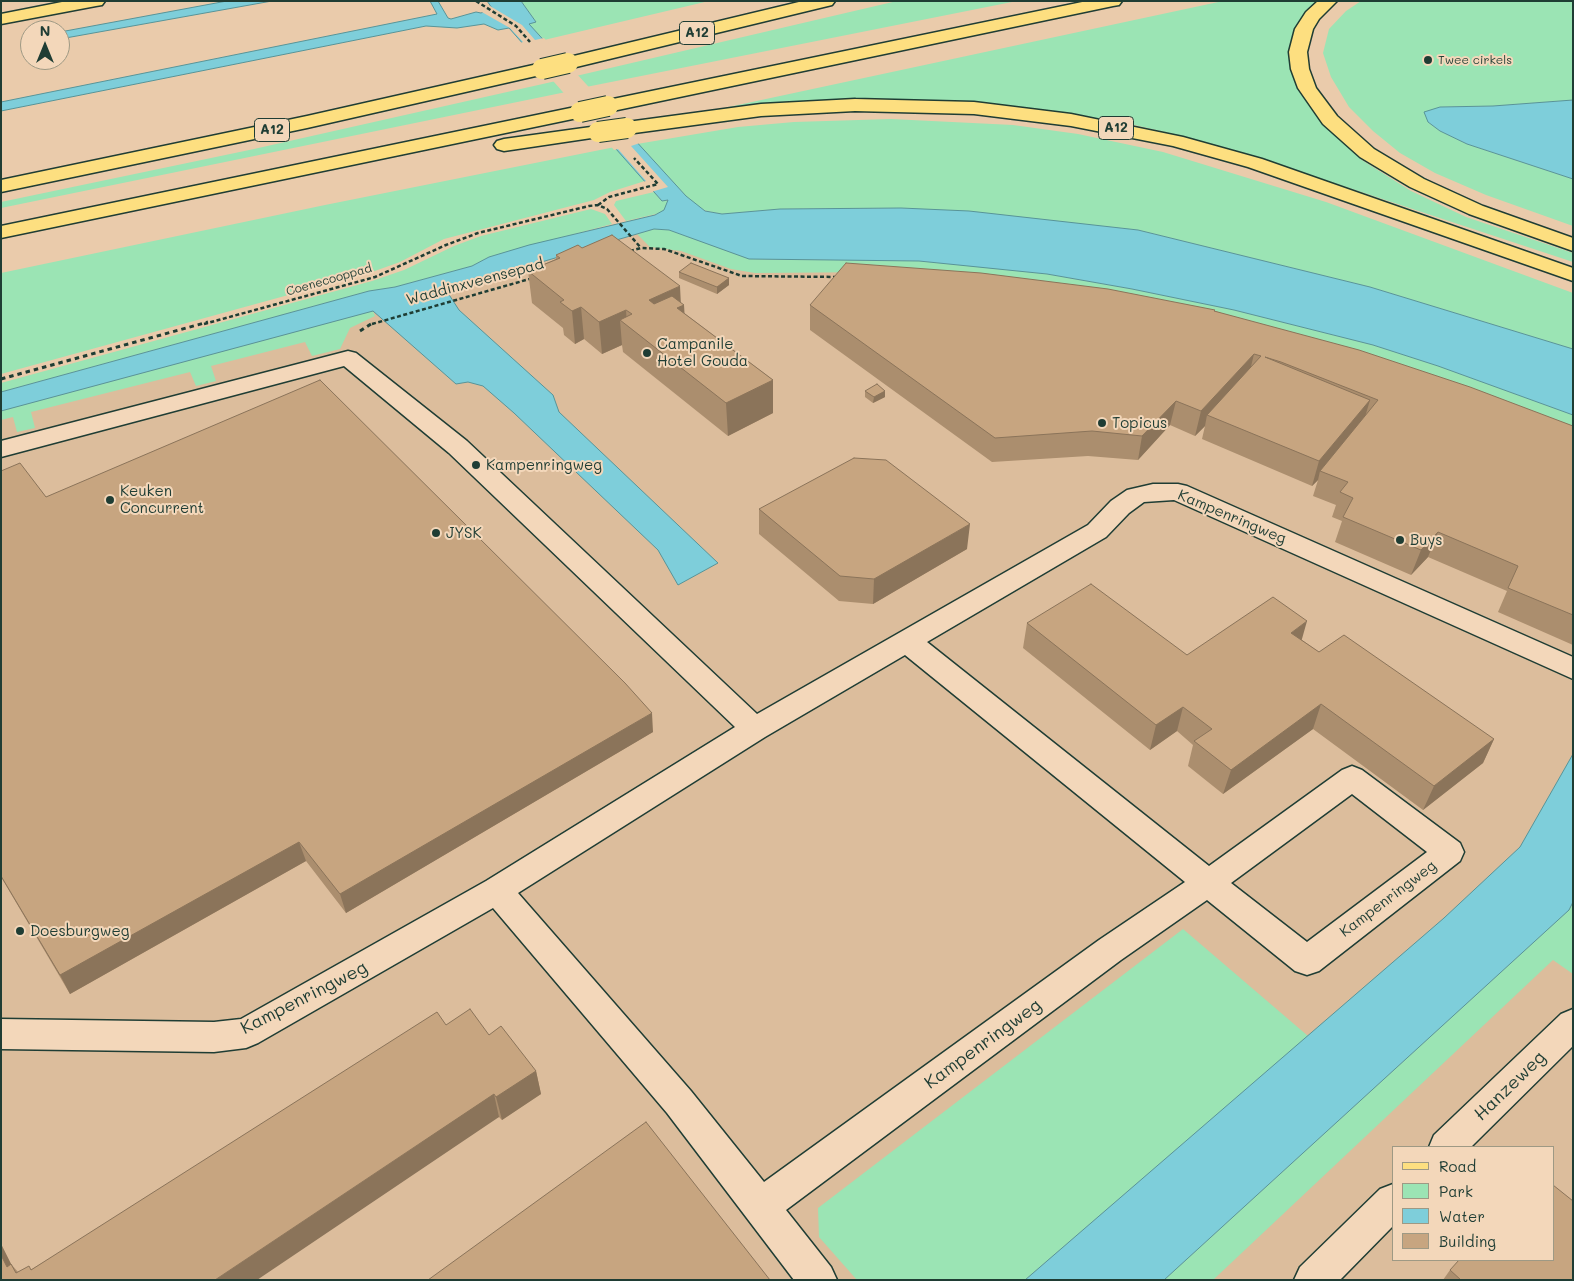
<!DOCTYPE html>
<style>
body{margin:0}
#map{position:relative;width:1574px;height:1281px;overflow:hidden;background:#eacbab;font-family:Mali,sans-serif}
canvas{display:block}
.frame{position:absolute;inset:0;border:2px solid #1f3d34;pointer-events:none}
.legend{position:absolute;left:1392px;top:1146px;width:162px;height:115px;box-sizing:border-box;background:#f3d7ba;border:1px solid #9e9984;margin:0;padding:6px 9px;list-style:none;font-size:15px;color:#1f3d34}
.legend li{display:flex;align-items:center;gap:10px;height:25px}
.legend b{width:25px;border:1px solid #9e9984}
.north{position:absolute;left:20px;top:20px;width:50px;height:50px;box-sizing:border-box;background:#f3d7ba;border:1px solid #9e9984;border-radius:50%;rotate:0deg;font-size:14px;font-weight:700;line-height:20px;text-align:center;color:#1f3d34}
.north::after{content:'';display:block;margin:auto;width:18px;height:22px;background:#1f3d34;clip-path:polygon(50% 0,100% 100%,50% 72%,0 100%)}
</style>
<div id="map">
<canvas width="1574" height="1281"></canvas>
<div class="frame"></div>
<ul class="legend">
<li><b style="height:6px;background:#fddf80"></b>Road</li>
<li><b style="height:14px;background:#9be4b4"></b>Park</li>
<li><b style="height:14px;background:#7eceda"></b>Water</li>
<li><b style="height:14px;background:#c7a580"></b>Building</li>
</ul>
<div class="north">N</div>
</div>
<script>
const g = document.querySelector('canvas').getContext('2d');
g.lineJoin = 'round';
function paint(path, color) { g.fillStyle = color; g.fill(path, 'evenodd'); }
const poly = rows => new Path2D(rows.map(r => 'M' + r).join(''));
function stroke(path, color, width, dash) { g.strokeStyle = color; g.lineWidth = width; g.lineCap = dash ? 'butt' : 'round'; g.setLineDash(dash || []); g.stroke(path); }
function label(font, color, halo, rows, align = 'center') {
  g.font = font + ' Mali,sans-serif'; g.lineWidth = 4; g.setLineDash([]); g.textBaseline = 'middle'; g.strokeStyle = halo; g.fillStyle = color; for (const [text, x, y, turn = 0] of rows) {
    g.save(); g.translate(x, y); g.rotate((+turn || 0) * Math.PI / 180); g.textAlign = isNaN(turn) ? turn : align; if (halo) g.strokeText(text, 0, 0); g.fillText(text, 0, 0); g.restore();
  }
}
paint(poly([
 [654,229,791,258,919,261,1573,415,1573,1280,1,1280,1,410,446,289],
 [1393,1147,1553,1147,1553,1260,1393,1260]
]), '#dcbd9c');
paint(poly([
 [521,1,709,1,544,40,528,24,536,22],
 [897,1,1017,1,586,87,576,76],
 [1223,1,1321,1,1299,27,1318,115,1337,137,1362,160,1411,191,1466,217,1573,253,1573,262,1252,156,1190,138,1130,124,997,105,919,100,848,99,784,102,724,108],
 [1361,1,1573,1,1573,100,1493,106,1440,107,1428,122,1440,131,1467,144,1573,179,1573,226,1486,195,1435,173,1400,153,1373,131,1349,107,1331,77,1323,53,1329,29,1346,11],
 [556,81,566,92,1,208,1,202,254,149],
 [891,119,1013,125,1078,134,1163,152,1326,202,1573,293,1573,349,1370,287,1138,230,901,208,780,209,722,214,707,211,701,209,686,196,637,144,738,127,794,122],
 [615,147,645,181,610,192,594,200,444,239,400,262,372,272,1,374,1,273,325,205],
 [654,192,662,201,668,201,665,209,660,213,626,221,614,205,616,201],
 [591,209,605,214,612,224,489,257,472,266,395,287,369,291,1,392,1,383,372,281,404,270,454,246,481,236],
 [654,229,669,230,749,259,919,261,979,266,1047,274,1132,289,1234,310,1373,345,1438,366,1573,415,1573,431,882,272,755,273,731,269,681,251,650,247,637,234],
 [373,311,375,316,350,328,340,349,312,356,305,342,211,366,216,381,196,386,190,372,31,412,35,428,17,432,13,417,1,420,1,411],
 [1573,902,1573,974,1553,960,1213,1280,1164,1280,1569,910],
 [1183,929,1308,1036,1025,1280,857,1280,819,1237,818,1208]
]), '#9be4b4');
const water = poly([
 [227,1,272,1,60,39,60,32,227,1],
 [430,1,438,1,448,18,451,19,476,12,481,13,492,8,487,1,521,1,536,22,529,24,686,196,705,211,722,214,780,209,901,208,969,211,1138,230,1370,287,1573,349,1573,415,1438,366,1373,345,1234,310,1132,289,1047,274,919,261,749,259,669,230,654,229,446,290,459,310,553,395,559,412,718,563,678,585,658,550,514,413,483,386,468,382,456,384,373,311,1,411,1,392,369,291,395,287,472,266,489,257,529,245,655,215,664,210,668,200,662,201,509,28,498,30,484,24,457,28,426,26,1,111,1,102,437,14,430,1],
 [1573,100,1573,179,1467,144,1440,131,1428,122,1424,112,1440,107,1493,106,1573,100],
 [1573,754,1573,902,1569,910,1164,1280,1025,1280,1444,918,1520,847,1573,754]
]);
paint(water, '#7eceda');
stroke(water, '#589498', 1);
paint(poly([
 [490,6,522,25,535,40,544,38,640,143,631,146,668,187,651,192,643,182,646,181,618,149,614,150,554,82,520,43,523,42,510,28,480,11]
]), '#eacbab');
const minor = poly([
 [348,351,356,353,467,441,757,714,1088,525,1111,501,1127,490,1153,484,1178,484,1187,486,1573,657,1573,679,1174,500,1144,502,1129,513,1106,537,927,642,1209,866,1342,770,1352,766,1362,770,1460,843,1464,852,1460,861,1319,971,1307,975,1295,971,1207,900,1121,960,786,1210,831,1267,837,1280,794,1280,667,1113,493,908,258,1043,246,1048,214,1052,1,1049,1,1019,214,1022,241,1019,486,881,735,727,449,453,344,366,1,457,1,441,348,351],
 [905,655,1185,882,1099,940,764,1182,691,1091,518,893,765,737,905,655],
 [1352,794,1427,852,1307,942,1231,883,1352,794],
 [1573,1009,1573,1046,1471,1147,1429,1147,1434,1135,1561,1014,1573,1009],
 [1393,1184,1393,1226,1340,1280,1294,1280,1300,1267,1380,1189,1393,1184]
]);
const major = poly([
 [67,1,105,1,102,5,96,6,1,24,1,14,67,1]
]);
const highway = poly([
 [803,1,835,1,832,5,568,69,561,67,559,63,561,59,803,1],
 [1087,1,1122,1,1119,5,1113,6,608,112,601,110,598,106,601,102,608,100,1087,1],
 [1318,1,1337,1,1319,19,1313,29,1307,52,1309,69,1316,88,1337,116,1374,149,1424,179,1483,206,1573,238,1573,251,1469,214,1410,187,1360,157,1323,124,1298,88,1291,69,1289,52,1295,29,1306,12,1318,1],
 [542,63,549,65,551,69,549,73,307,128,1,192,1,180,307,116,542,63],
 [855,99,974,102,1071,114,1183,137,1262,159,1573,268,1573,281,1248,167,1173,146,1071,126,974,114,855,111,761,116,627,134,620,132,617,128,620,124,627,122,761,104,855,99],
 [580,106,587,108,590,112,587,116,1,238,1,226,580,106],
 [598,126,605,128,608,132,605,136,504,151,497,149,494,145,497,141,504,139,598,126]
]);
stroke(minor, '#1f3d34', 3);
stroke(major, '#1f3d34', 3);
stroke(highway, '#1f3d34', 3);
stroke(poly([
 [476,1,516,26,530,42],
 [598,205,609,197,658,184,634,158],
 [630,251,641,248,664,249,742,276,839,277],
 [204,324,375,277,446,245,478,233,589,206,598,205,607,209,641,248],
 [372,324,533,278]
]), '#1f3d34', 2.5, [4, 2.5]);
stroke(poly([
 [360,331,374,322],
 [1,379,208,322]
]), '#1f3d34', 3, [4.5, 4]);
paint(minor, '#f3d7ba');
paint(major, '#fddf80');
paint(highway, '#fddf80');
const highwayBridge = poly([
 [542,69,568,63],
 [580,112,608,106],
 [598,132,627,128]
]);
stroke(highwayBridge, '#1f3d34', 22, []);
stroke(highwayBridge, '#fddf80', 20);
paint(poly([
 [582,248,681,303,684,305,684,313,773,380,773,413,728,436,623,352,622,345,602,354,584,339,575,344,564,335,563,328,532,303,528,271,556,259,556,255],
 [679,272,729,278,729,285,717,294,679,278],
 [810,305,1215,311,1573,426,1573,645,1498,612,1507,591,1428,557,1411,575,1335,542,1342,521,1332,517,1336,505,1313,496,1318,480,1312,486,1202,439,1205,426,1195,436,1170,425,1138,460,1088,456,992,462,810,330],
 [865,391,885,391,885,397,873,403,865,397],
 [1,471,46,497,653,732,346,913,306,861,70,994,1,877],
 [759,509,967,549,873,604,839,601,759,534],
 [1027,623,1187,655,1302,640,1319,652,1494,739,1483,763,1423,810,1313,729,1223,794,1188,766,1193,745,1177,731,1150,750,1023,648],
 [446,1025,489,1035,536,1071,541,1094,502,1120,499,1117,1,1280,1,1244,11,1264,18,1272,32,1269],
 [1450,1270,1573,1280,1443,1280]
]), '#ab8e6e');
paint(poly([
 [729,278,729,285,717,294,717,287],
 [680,286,681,306,684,305,686,337,651,332,649,300],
 [581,307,584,339,575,344,572,311],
 [626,310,627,325,620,320,622,345,602,354,599,322],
 [1254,354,1248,379,1207,415,1205,426,1195,436,1201,411],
 [773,380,773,413,728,436,726,403],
 [885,391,885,397,873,403,874,397],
 [1370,400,1363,424,1320,471,1318,480,1312,486,1319,461],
 [1176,401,1170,425,1138,460,1142,436],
 [970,524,967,549,873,604,874,579],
 [1438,532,1428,557,1411,575,1421,550],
 [1307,621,1300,646,1291,633],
 [1321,704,1313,729,1223,794,1231,770],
 [1183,707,1177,731,1150,750,1156,725],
 [652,713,653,732,346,913,340,894],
 [1494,739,1483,763,1423,810,1434,786],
 [299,842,306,861,70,994,60,975],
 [536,1071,541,1094,502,1120,496,1097],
 [494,1094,499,1117,257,1280,215,1280],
 [1,1244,19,1280,7,1267,1,1255]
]), '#8b745a');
const building = poly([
 [612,235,680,286,649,300,654,304,672,296,684,305,677,308,773,380,726,403,620,320,632,314,626,310,599,322,581,307,572,311,560,302,564,300,528,271,560,258,556,255,578,245,582,248,612,235],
 [691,263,729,278,717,287,679,272,691,263],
 [846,263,981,273,1108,289,1215,310,1214,311,1359,350,1470,387,1573,426,1573,615,1508,588,1518,566,1438,532,1421,550,1343,517,1353,498,1340,492,1348,482,1320,471,1378,400,1281,362,1265,357,1370,400,1319,461,1207,415,1261,356,1254,354,1201,411,1176,401,1142,436,1092,431,995,438,810,305,846,263],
 [320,380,625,683,652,713,340,894,299,842,60,975,1,876,1,471,20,463,46,497,320,380],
 [877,384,885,391,874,397,865,391,877,384],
 [854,458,886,460,970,524,874,579,840,576,759,509,854,458],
 [1091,584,1187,655,1273,597,1307,621,1291,633,1319,652,1344,635,1494,739,1434,786,1321,704,1231,770,1194,741,1212,729,1183,707,1156,725,1027,623,1091,584],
 [470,1009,489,1035,501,1026,536,1071,496,1097,494,1094,215,1280,1,1280,1,1255,7,1267,11,1264,16,1273,29,1266,31,1270,437,1012,446,1025,470,1009],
 [646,1122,770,1280,428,1280,646,1122],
 [1553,1185,1573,1201,1573,1280,1461,1280,1450,1270,1459,1260,1553,1260,1553,1185]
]);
paint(building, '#c7a580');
stroke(building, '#8b745a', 1);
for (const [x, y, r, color] of [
 [1428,60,5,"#1f3d34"],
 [647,353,5,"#1f3d34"],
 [1102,423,5,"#1f3d34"],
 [476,465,5,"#1f3d34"],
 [110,500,5,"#1f3d34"],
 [436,533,5,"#1f3d34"],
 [1400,540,5,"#1f3d34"],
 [20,931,5,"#1f3d34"]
]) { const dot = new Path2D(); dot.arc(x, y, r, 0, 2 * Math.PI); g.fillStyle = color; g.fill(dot); stroke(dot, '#f3d7ba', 2); }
label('12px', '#1f3d34', '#f3d7ba', [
 ["Twee cirkels",1438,60]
], 'left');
label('12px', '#1f3d34', '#f3d7ba', [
 ["Coenecooppad",329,280,-16]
]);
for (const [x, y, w] of [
 [697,33,35],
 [1116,128,35],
 [272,130,35]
]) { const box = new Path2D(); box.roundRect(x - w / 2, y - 11.5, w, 23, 4); g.fillStyle = '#f3d7ba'; g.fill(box); stroke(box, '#1f3d34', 1); }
label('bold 14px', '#1f3d34', null, [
 ["A12",697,33],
 ["A12",1116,128],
 ["A12",272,130]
]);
label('15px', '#1f3d34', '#f3d7ba', [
 ["Waddinxveensepad",475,282,-15],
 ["Kampenringweg",1232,517,23],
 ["Kampenringweg",1388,899,-37]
]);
label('15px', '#1f3d34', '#f3d7ba', [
 ["Campanile",657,344],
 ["Hotel Gouda",657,361],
 ["Topicus",1112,423],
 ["Kampenringweg",486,465],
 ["Keuken",120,491],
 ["Concurrent",120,508],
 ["JYSK",446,533],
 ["Buys",1410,540],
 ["Doesburgweg",30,931]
], 'left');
label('18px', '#1f3d34', '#f3d7ba', [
 ["Kampenringweg",304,998,-27],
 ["Kampenringweg",983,1044,-36],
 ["Hanzeweg",1510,1086,-44]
]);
</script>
